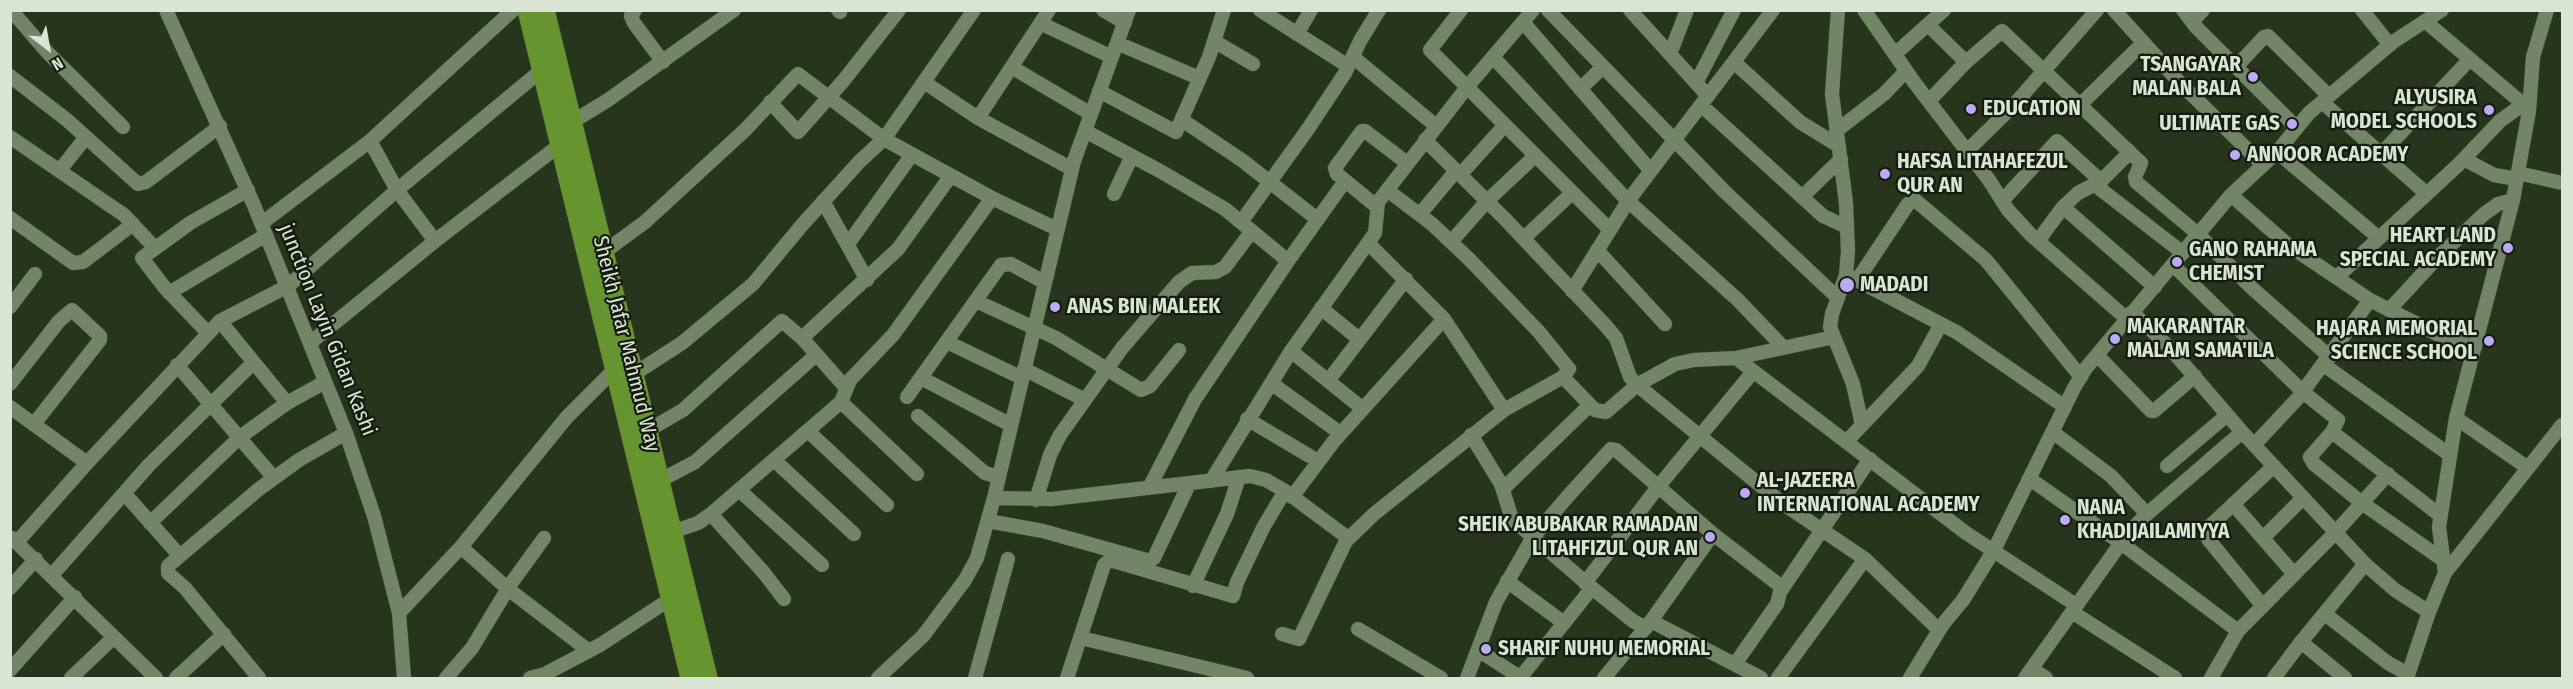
<!DOCTYPE html>
<style>
body{margin:0}
#map{position:relative;width:2573px;height:689px;overflow:hidden;background:#27351c;font-family:"Fira Sans Condensed",sans-serif}
canvas{display:block}
.frame{position:absolute;inset:0;border:12px solid #dae4d3;pointer-events:none}
.north{position:absolute;left:18px;top:18px;width:60px;height:60px;-webkit-text-stroke:4px #141b0f;paint-order:stroke;rotate:149deg;font-size:16px;font-weight:700;line-height:24px;text-align:center;color:#dae4d3}
.north::after{content:'';display:block;margin:auto;width:21px;height:27px;background:#dae4d3;clip-path:polygon(50% 0,100% 100%,50% 72%,0 100%)}
</style>
<div id="map">
<canvas width="2573" height="689"></canvas>
<div class="frame"></div>
<div class="north">N</div>
</div>
<script>
const g = document.querySelector('canvas').getContext('2d');
g.lineJoin = 'round';
const poly = rows => new Path2D(rows.map(r => 'M' + r).join(''));
function stroke(path, color, width, dash) { g.strokeStyle = color; g.lineWidth = width; g.lineCap = dash ? 'butt' : 'round'; g.setLineDash(dash || []); g.stroke(path); }
function label(font, color, halo, rows, align = 'center') {
  g.font = font + ' "Fira Sans Condensed",sans-serif'; g.lineWidth = 4.5; g.setLineDash([]); g.textBaseline = 'middle'; g.strokeStyle = halo; g.fillStyle = color; for (const [text, x, y, turn = 0] of rows) {
    g.save(); g.translate(x, y); g.rotate((+turn || 0) * Math.PI / 180); g.textAlign = isNaN(turn) ? turn : align; if (halo) g.strokeText(text, 0, 0); g.fillText(text, 0, 0); g.restore();
  }
}
const minor = poly([
 [11,10,48,53,123,127],
 [166,10,253,203,346,433,374,516,399,613,404,678],
 [635,10,631,16,634,23,663,62],
 [838,10,840,12],
 [1103,10,1125,23],
 [1260,10,1348,66],
 [1461,10,1430,50,1610,230],
 [1548,10,1724,191,1838,298],
 [1630,10,1708,96],
 [1838,10,1832,94,1846,203,1848,251,1846,275,1832,314,1830,327,1853,384,1862,425],
 [1864,10,1914,82,1989,180,2008,210,2031,235,2127,319],
 [2114,10,2181,84,2263,165],
 [2183,10,2196,27,2296,127],
 [2362,10,2390,45],
 [2425,21,2523,104],
 [1523,22,1651,171],
 [2192,22,2203,10],
 [1042,24,1112,57],
 [1928,25,1966,62],
 [1297,34,1311,10],
 [1214,41,1253,64],
 [1117,43,1199,78],
 [1670,54,1687,10],
 [1895,54,1944,10],
 [1353,57,1436,126],
 [1493,57,1628,201,1738,300,1783,347],
 [1734,62,1800,122,1839,146],
 [2236,67,2264,37,2268,36,2329,96],
 [1013,68,1091,114],
 [10,76,67,120,138,184,146,182,220,126],
 [924,82,978,118,1072,169],
 [1696,83,1734,10],
 [1580,89,1603,67],
 [1099,91,1176,132,1209,57,1224,10],
 [1929,101,1966,62,2002,31,2141,163,2135,177,2136,182,2198,234,2253,289,2330,357],
 [770,102,798,132,844,80,899,10],
 [2322,102,2427,194],
 [1701,105,1823,216,1847,227],
 [2080,105,2143,43],
 [978,118,1049,10],
 [1182,120,1243,161,1317,219],
 [572,122,608,100,734,10],
 [1085,131,1160,171,1225,209,1288,261],
 [1836,131,1884,94,1906,71],
 [10,137,124,215,154,247],
 [1425,140,1506,220,1606,326,1616,338,1630,377,1637,385,1782,503,1865,559,1939,630],
 [370,141,397,190,435,241],
 [1967,151,2013,106,2097,10],
 [2277,152,2379,238],
 [2381,154,2470,59],
 [2464,159,2494,175,2517,179],
 [60,170,86,137],
 [2518,173,2562,183],
 [1460,175,1505,125],
 [2095,185,2183,253],
 [1114,194,1132,156],
 [2231,195,2288,245,2370,300,2437,334,2475,347],
 [1802,197,1841,159],
 [823,201,867,280],
 [2002,201,2057,141,2101,181],
 [1376,206,1337,174,1335,168,1362,131,1365,131,1407,163],
 [2063,207,2155,287],
 [1420,214,1456,171],
 [10,218,73,263,83,262,133,224],
 [1241,222,1308,129,1345,73,1360,41,1379,10],
 [262,223,370,141,513,10],
 [1524,238,1572,193],
 [2038,241,2063,207,2078,193,2101,181,2126,156,2128,150],
 [1451,242,1487,201,1535,156],
 [1368,243,1444,319,1504,410],
 [848,244,911,156],
 [1597,250,1665,324],
 [604,252,645,222,745,130,798,74,884,139,992,198,1057,229],
 [2173,265,2303,392,2338,420,2332,432,2310,457,2314,464,2362,503,2443,560],
 [1851,277,1958,333,2065,407],
 [2337,277,2458,165,2500,121,2529,100],
 [1858,279,1908,204,1915,200,1986,260,2081,377],
 [1572,291,1628,201,1773,10],
 [169,293,266,235],
 [976,301,1056,338,1141,390,1150,386,1179,350],
 [10,307,35,274],
 [1321,308,1359,339],
 [2389,310,2437,258,2484,214,2498,204,2513,200],
 [2132,312,2169,347,2242,432,2365,564,2395,590,2429,612],
 [220,321,287,403],
 [208,333,165,288,142,258,190,223,248,190],
 [802,338,898,249,950,177],
 [947,342,1022,378],
 [310,343,435,241,561,144],
 [1291,351,1363,409],
 [2097,355,2151,411,2154,411,2195,376],
 [1736,358,1966,533,2076,605],
 [177,365,274,478],
 [2324,365,2450,455],
 [1024,369,1085,400],
 [634,374,682,343,753,284,802,225,860,161,884,139,974,10],
 [1563,377,1595,410,1606,412,1637,385,1675,364,1694,360,1736,358,1834,337],
 [921,378,1011,425],
 [1328,381,1406,279],
 [1271,383,1340,433],
 [10,384,59,321,72,310,100,336,100,340,34,424],
 [907,397,1001,265,1011,264,1044,282],
 [841,402,917,474],
 [10,407,87,463],
 [918,416,985,473,999,477],
 [2456,418,2528,468],
 [1247,419,1318,461],
 [647,431,683,410,782,321,802,338,846,388],
 [808,431,887,505],
 [2332,432,2441,516],
 [2054,433,2111,476,2147,514],
 [1471,435,1501,484,1512,519,1592,588,1633,621,1646,628],
 [1846,442,1918,366,1941,324],
 [2254,445,2298,398,2370,300],
 [774,460,854,534],
 [2167,466,2227,415],
 [2030,479,2121,543,2238,631],
 [659,481,695,462,816,355],
 [1211,481,1291,351,1375,233,1378,202,1468,86,1533,10],
 [1149,488,1195,399,1288,261,1345,181],
 [1503,489,1590,405],
 [739,490,822,565],
 [124,493,179,555],
 [1292,497,1334,441,1444,319],
 [994,498,1052,499,1250,476,1266,480,1285,491,1348,538],
 [1036,500,1050,455,1060,435,1122,348,1179,282,1192,273,1216,272,1225,267,1252,231],
 [2233,504,2294,574],
 [711,514,764,573,784,599],
 [988,521,1043,531,1150,561,1154,558,1189,484],
 [150,523,240,437,287,403,325,382],
 [672,532,698,523,711,514,841,402,850,380,893,335,992,198],
 [12,538,156,678],
 [2263,538,2303,498],
 [18,541,87,463,220,321,288,286,397,190,543,69],
 [461,547,508,589,589,651],
 [2445,573,2439,527,2456,418,2513,200,2529,111,2533,57,2547,10],
 [52,575,149,465,253,363],
 [1507,581,1564,623],
 [1585,583,1658,487,1752,373],
 [1193,586,1227,514,1239,477],
 [10,588,36,559],
 [2262,605,2208,539,2207,533,2210,526,2274,466],
 [2072,612,2175,678],
 [399,613,461,547,567,417,616,368],
 [2325,614,2388,663,2408,674],
 [1651,621,1761,678],
 [1358,629,1441,678],
 [1282,634,1299,639,1346,541,1374,514,1504,410,1563,377,1569,369,1539,332,1471,261,1432,224,1387,190],
 [1081,638,1247,678],
 [2301,642,2345,678],
 [1478,650,1521,678],
 [1735,664,1777,604,1780,592,1870,459],
 [2032,669,2046,678],
 [10,670,75,597],
 [71,678,114,637],
 [176,678,224,634],
 [259,678,185,588,168,573,168,566,259,489,299,460,346,433],
 [446,678,472,648,510,585,544,538],
 [530,678,545,674,600,645,672,598],
 [878,678,923,636,965,580,977,558,994,498,1074,161,1129,10],
 [975,678,1008,559],
 [1067,678,1104,565,1110,560,1117,562,1233,596,1237,582,1264,526,1285,491],
 [1467,678,1496,602,1533,537,1569,495,1611,449,1616,450,1713,534,1783,588],
 [1520,678,1592,588],
 [1604,678,1651,621,1713,534],
 [1778,678,1865,559],
 [1910,678,1943,624,1963,600,1994,550,2074,388,2086,368,2231,195,2277,152,2309,113,2393,42,2442,10],
 [2025,678,2128,533,2147,514,2242,432],
 [2211,678,2238,631,2335,533,2388,474],
 [2274,678,2301,642,2365,564],
 [2407,678,2429,612,2445,573,2562,425]
]);
const primary = poly([
 [528,10,691,678],
 [544,10,707,678]
]);
stroke(minor, '#44513a', 15);
stroke(primary, '#44513a', 22);
stroke(minor, '#738567', 14);
stroke(primary, '#66942f', 21);
for (const [x, y, r, color] of [
 [2253,77,6,"#bcaaf6"],
 [1971,109,6,"#bcaaf6"],
 [2489,110,6,"#bcaaf6"],
 [2292,124,6,"#bcaaf6"],
 [2235,155,6,"#bcaaf6"],
 [1885,174,6,"#bcaaf6"],
 [2508,248,6,"#bcaaf6"],
 [2177,262,6,"#bcaaf6"],
 [1847,285,8,"#bcaaf6"],
 [1055,307,6,"#bcaaf6"],
 [2115,339,6,"#bcaaf6"],
 [2489,341,6,"#bcaaf6"],
 [1745,493,6,"#bcaaf6"],
 [2065,520,6,"#bcaaf6"],
 [1710,537,6,"#bcaaf6"],
 [1486,649,6,"#bcaaf6"]
]) { const dot = new Path2D(); dot.arc(x, y, r, 0, 2 * Math.PI); g.fillStyle = color; g.fill(dot); stroke(dot, '#141b0f', 2); }
label('bold 21px', '#dae4d3', '#141b0f', [
 ["TSANGAYAR",2241,65,"right"],
 ["MALAN BALA",2241,89,"right"],
 ["ALYUSIRA",2477,98,"right"],
 ["MODEL SCHOOLS",2477,122,"right"],
 ["EDUCATION",1983,109],
 ["ULTIMATE GAS",2280,124,"right"],
 ["ANNOOR ACADEMY",2247,155],
 ["HAFSA LITAHAFEZUL",1897,162],
 ["QUR AN",1897,186],
 ["HEART LAND",2496,236,"right"],
 ["SPECIAL ACADEMY",2496,260,"right"],
 ["GANO RAHAMA",2189,250],
 ["CHEMIST",2189,274],
 ["MADADI",1860,285],
 ["ANAS BIN MALEEK",1067,307],
 ["MAKARANTAR",2127,327],
 ["MALAM SAMA'ILA",2127,351],
 ["HAJARA MEMORIAL",2477,329,"right"],
 ["SCIENCE SCHOOL",2477,353,"right"],
 ["AL-JAZEERA",1757,481],
 ["INTERNATIONAL ACADEMY",1757,505],
 ["NANA",2077,508],
 ["KHADIJAILAMIYYA",2077,532],
 ["SHEIK ABUBAKAR RAMADAN",1698,525,"right"],
 ["LITAHFIZUL QUR AN",1698,549,"right"],
 ["SHARIF NUHU MEMORIAL",1498,649]
], 'left');
label('21px', '#dae4d3', '#141b0f', [
 ["junction Layin Gidan Kashi",327,330,68],
 ["Sheikh Jafar Mahmud Way",626,344,76]
]);
</script>
